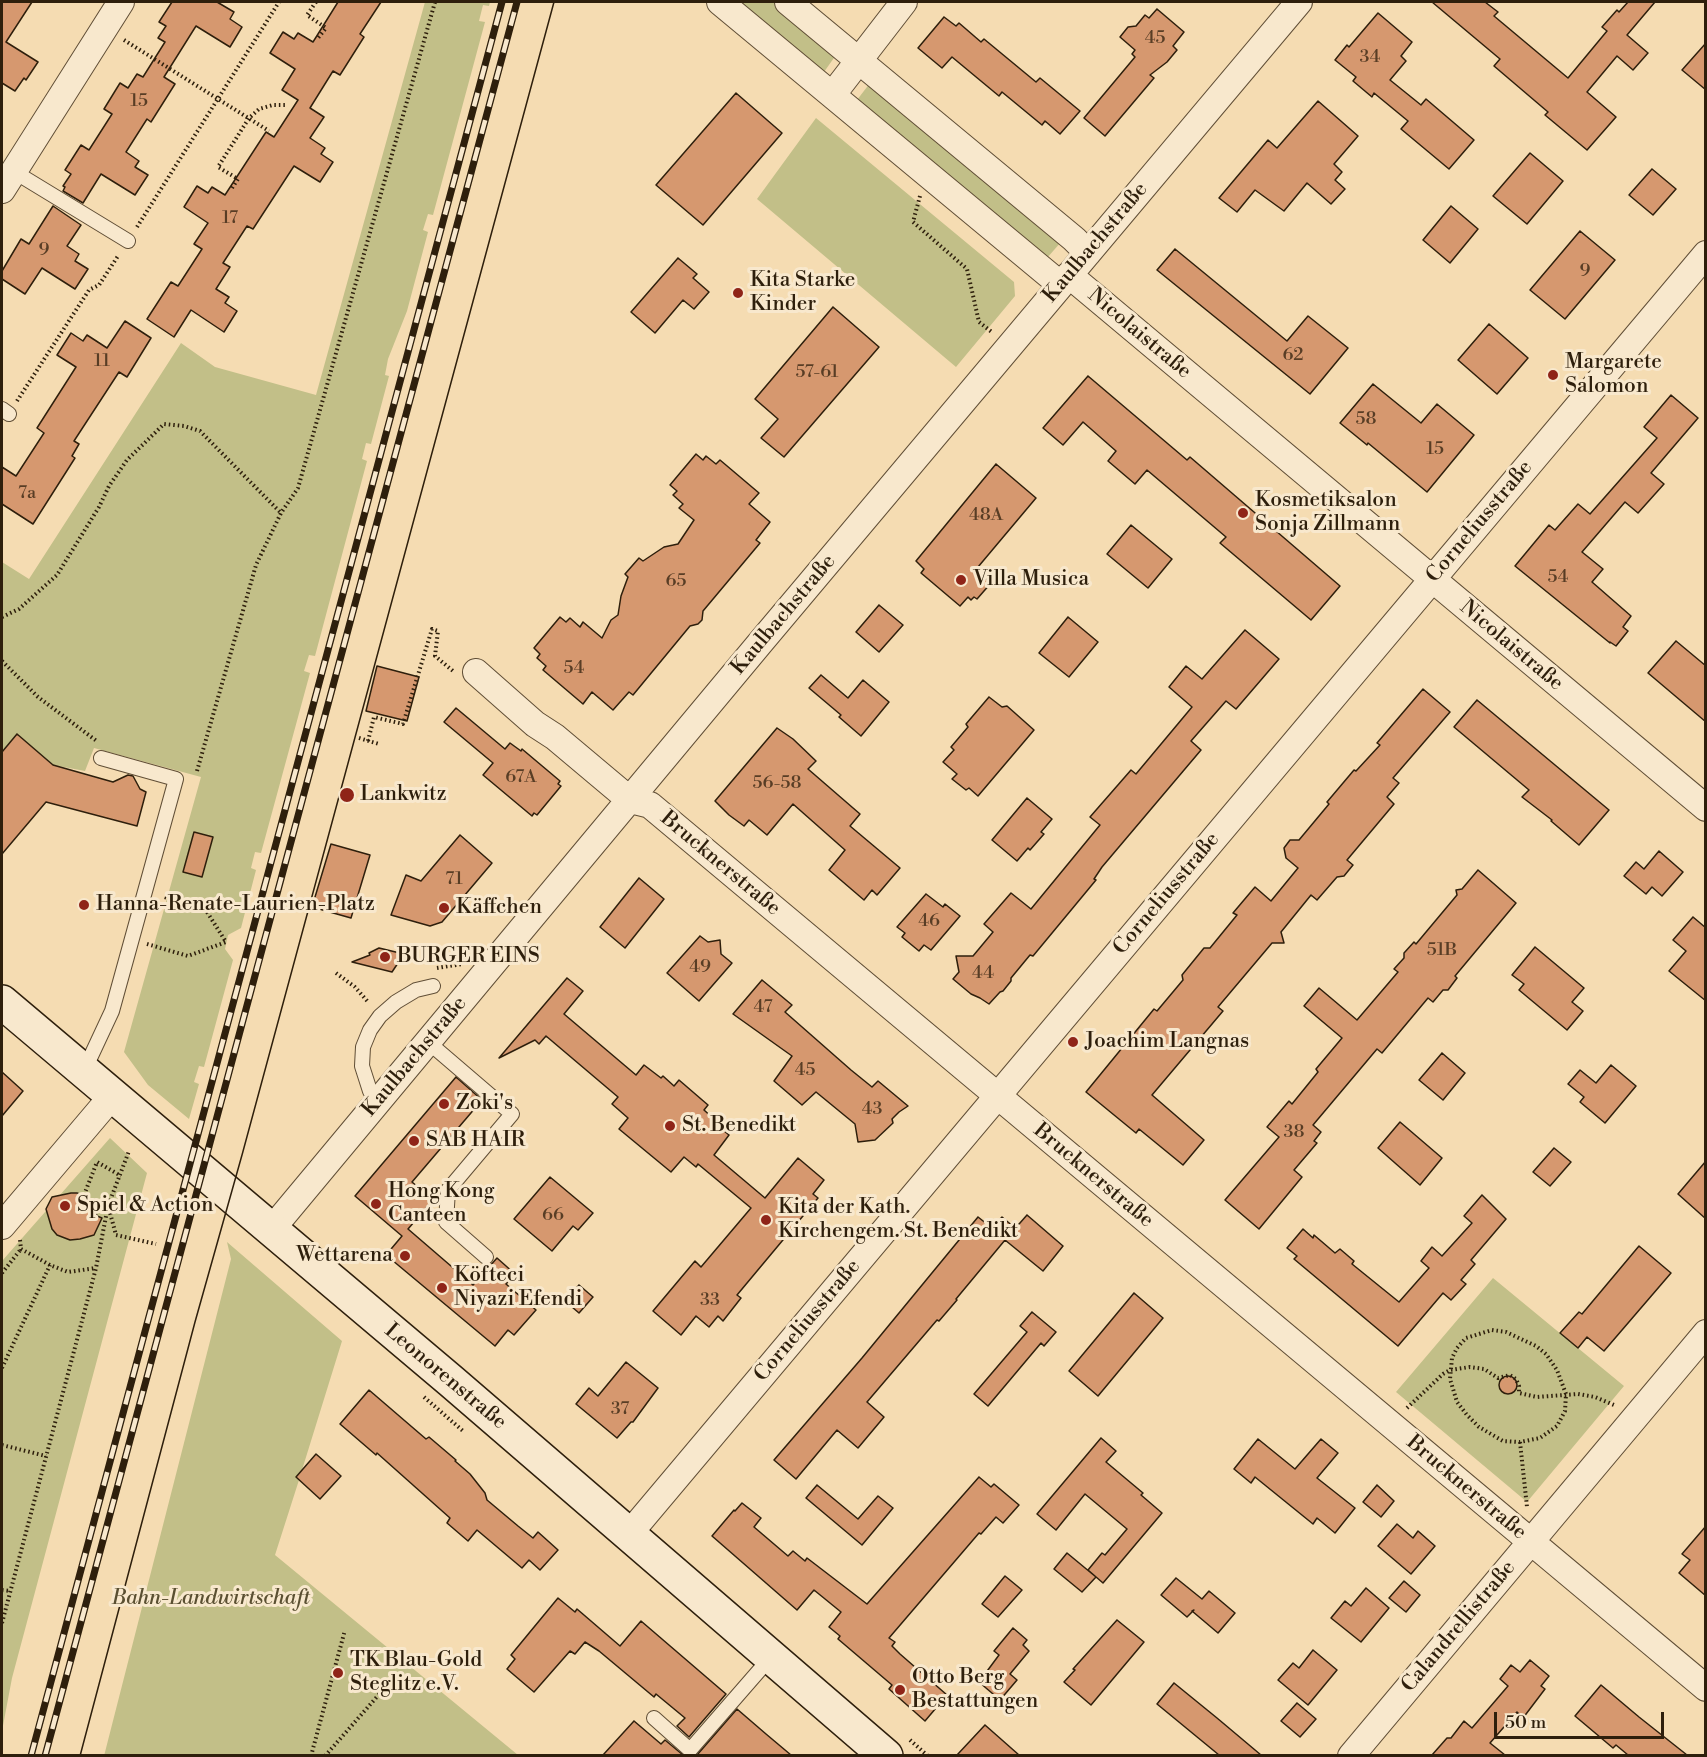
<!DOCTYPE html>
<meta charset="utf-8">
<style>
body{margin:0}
#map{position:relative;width:1707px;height:1757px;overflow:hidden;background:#f5dcb2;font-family:"Libre Bodoni",serif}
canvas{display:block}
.frame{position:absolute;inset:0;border:3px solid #2e1f0c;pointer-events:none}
.scale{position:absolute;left:1494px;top:1712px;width:170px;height:27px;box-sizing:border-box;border:3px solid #2e1f0c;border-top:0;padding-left:8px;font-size:18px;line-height:21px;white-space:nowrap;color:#2e1f0c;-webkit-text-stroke:4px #f8e8cd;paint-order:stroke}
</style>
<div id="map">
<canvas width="1707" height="1757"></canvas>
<div class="frame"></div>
<div class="scale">50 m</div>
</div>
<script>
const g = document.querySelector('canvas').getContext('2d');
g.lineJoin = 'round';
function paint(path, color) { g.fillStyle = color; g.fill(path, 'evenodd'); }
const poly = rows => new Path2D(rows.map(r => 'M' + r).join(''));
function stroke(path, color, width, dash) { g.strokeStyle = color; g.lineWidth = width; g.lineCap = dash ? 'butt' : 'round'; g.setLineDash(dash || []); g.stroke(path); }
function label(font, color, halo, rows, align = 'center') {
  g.font = font + ' "Libre Bodoni",serif'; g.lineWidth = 6; g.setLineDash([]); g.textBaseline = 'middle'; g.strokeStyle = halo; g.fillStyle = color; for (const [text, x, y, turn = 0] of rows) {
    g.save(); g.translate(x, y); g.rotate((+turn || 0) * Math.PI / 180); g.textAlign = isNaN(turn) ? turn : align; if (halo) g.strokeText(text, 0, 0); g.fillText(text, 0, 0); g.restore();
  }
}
paint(poly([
 [425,2,490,2,489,6,483,5,479,21,485,22,433,215,428,214,423,230,428,232,407,311,388,359,385,375,389,376,371,444,366,443,362,459,367,461,315,656,309,655,304,671,310,673,261,853,255,852,251,868,256,870,241,928,228,935,225,949,233,960,204,1067,199,1066,194,1082,199,1084,189,1119,148,1085,124,1052,201,777,94,748,85,771,53,765,17,734,2,752,2,562,29,579,181,343,215,367,316,395],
 [734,2,778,2,836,55,824,72],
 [870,83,1061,242,1047,258,857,100],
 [816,118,1014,282,1015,296,956,367,757,199],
 [110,1138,147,1173,12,1678,2,1731,2,1261],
 [227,1242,342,1341,302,1470,296,1477,299,1480,275,1555,518,1755,104,1756,231,1259],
 [1493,1278,1624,1386,1527,1502,1396,1392]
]), '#c2bf88');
const building = poly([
 [2,2,32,2,6,42,38,62,26,80,24,78,15,91,2,83,2,2],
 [172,2,217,2,234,12,230,19,242,27,230,47,196,26,164,77,175,84,151,122,147,119,126,152,139,161,135,167,148,175,135,195,101,174,83,203,63,191,65,187,63,186,71,174,65,170,81,145,89,150,112,114,104,109,120,83,128,88,137,74,143,77,165,42,158,38,166,26,159,22,172,2],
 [338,2,381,2,360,34,364,37,340,75,333,71,310,108,324,117,310,138,325,148,321,154,333,162,320,182,294,166,253,229,247,226,223,263,230,267,216,289,229,297,225,303,237,311,224,332,191,310,174,337,147,319,171,282,178,286,202,249,194,244,208,223,184,207,197,186,208,193,212,187,225,195,266,132,274,137,298,100,282,90,295,69,270,53,283,32,294,39,298,33,313,42,338,2],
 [1432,2,1485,2,1498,12,1494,16,1568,78,1607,31,1602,27,1617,10,1619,12,1628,2,1655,2,1627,35,1648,53,1633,70,1617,56,1587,92,1616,117,1587,150,1545,115,1548,112,1494,66,1500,59,1432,2],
 [1157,9,1184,32,1173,46,1177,50,1167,62,1150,75,1154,78,1105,136,1084,118,1135,57,1132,54,1135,50,1120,37,1128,27,1136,26,1145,15,1149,18,1157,9],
 [1378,13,1412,42,1401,56,1406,61,1390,80,1421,105,1426,99,1474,140,1449,169,1401,129,1408,121,1374,93,1372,97,1353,81,1356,77,1335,60,1347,45,1349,47,1378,13],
 [944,17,956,26,959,23,981,42,984,39,1036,82,1040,78,1080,111,1060,134,1045,121,1042,125,1002,92,999,96,952,57,942,68,918,48,944,17],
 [1706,43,1706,90,1682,70,1706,43],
 [736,93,782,133,703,225,656,185,736,93],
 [1318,101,1358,136,1334,164,1342,172,1335,180,1345,189,1331,204,1307,183,1284,211,1255,190,1237,212,1219,198,1268,140,1277,148,1318,101],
 [1530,153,1563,181,1527,224,1493,196,1530,153],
 [1652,169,1676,189,1653,215,1629,195,1652,169],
 [53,206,81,225,67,246,79,254,75,261,88,269,75,289,42,268,25,294,2,279,2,271,21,239,29,244,53,206],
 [1451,206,1478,229,1450,263,1423,240,1451,206],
 [1580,231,1615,260,1565,319,1530,290,1580,231],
 [1175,249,1287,341,1308,316,1348,348,1310,394,1157,270,1175,249],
 [678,258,697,274,693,278,709,292,694,309,683,300,655,333,631,312,678,258],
 [833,307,879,347,784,457,761,438,778,419,755,399,833,307],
 [125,321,151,338,127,377,119,372,74,441,79,444,72,456,75,458,33,524,2,504,2,467,16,476,44,433,37,428,76,367,57,355,71,333,83,341,87,335,107,348,125,321],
 [1489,324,1528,358,1497,394,1458,360,1489,324],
 [1088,376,1187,460,1190,457,1340,586,1311,620,1220,543,1226,537,1147,470,1135,484,1108,461,1116,451,1083,422,1063,445,1043,428,1088,376],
 [1373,384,1421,423,1437,404,1474,435,1427,492,1368,443,1367,445,1340,423,1373,384],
 [1671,395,1698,418,1651,473,1664,484,1638,513,1625,502,1582,552,1603,569,1592,582,1631,616,1623,627,1628,631,1616,646,1610,642,1610,643,1515,566,1549,525,1555,530,1578,504,1590,514,1657,438,1644,427,1671,395],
 [696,454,703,460,706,456,716,464,720,460,759,493,749,504,770,522,756,540,760,543,703,611,702,620,698,624,690,626,633,695,629,692,613,710,592,692,583,704,543,670,546,666,537,658,540,654,534,648,560,617,566,622,570,618,580,627,583,622,602,638,611,620,618,615,621,596,628,577,625,574,639,558,643,561,664,547,678,544,694,520,679,508,683,504,673,495,677,491,670,485,696,454],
 [996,464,1036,498,978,567,983,572,981,575,991,583,977,599,974,597,971,600,968,597,960,606,921,573,924,569,916,561,996,464],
 [1131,525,1172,559,1148,588,1107,554,1131,525],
 [879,605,903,625,879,652,856,632,879,605],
 [1068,617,1098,642,1069,677,1039,653,1068,617],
 [1245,630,1279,659,1236,709,1226,701,1191,741,1201,750,1102,867,1094,879,1096,880,1033,956,1030,955,1011,978,1011,981,1003,991,1000,992,989,1004,980,998,971,994,953,979,959,972,956,956,973,956,993,932,984,924,1011,893,1031,909,1100,825,1090,817,1131,770,1136,774,1192,707,1169,687,1186,666,1202,679,1245,630],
 [1676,641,1706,666,1706,722,1648,673,1676,641],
 [377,666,419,677,407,721,366,711,377,666],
 [821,675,848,698,863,680,889,702,861,736,839,717,841,715,809,688,821,675],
 [1423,689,1450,712,1393,778,1399,783,1387,797,1394,804,1347,860,1353,865,1344,876,1337,877,1317,900,1311,895,1281,932,1284,943,1272,943,1218,1007,1223,1011,1152,1095,1204,1140,1183,1165,1139,1129,1136,1133,1086,1092,1154,1009,1157,1011,1183,980,1182,975,1204,948,1210,948,1237,915,1233,913,1255,887,1271,901,1298,868,1286,858,1284,848,1290,840,1299,840,1329,804,1327,802,1354,770,1356,771,1380,745,1377,743,1423,689],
 [989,697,1002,707,1007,706,1034,730,978,796,969,788,966,790,952,779,957,774,943,762,954,750,951,747,968,727,966,724,989,697],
 [1477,700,1609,810,1579,845,1551,821,1552,820,1522,797,1529,790,1454,727,1477,700],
 [456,708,505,749,510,743,521,751,522,749,560,781,558,784,561,786,537,815,534,813,532,816,483,775,493,763,444,722,456,708],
 [777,728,793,739,816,761,808,769,860,814,850,826,900,868,877,895,872,890,864,900,829,870,845,850,793,804,767,835,749,820,744,826,729,815,715,801,777,728],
 [17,734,53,765,113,782,128,775,133,776,140,789,146,792,137,826,46,802,2,854,2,752,17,734],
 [1027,798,1052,819,1041,832,1044,834,1030,850,1028,848,1017,861,992,840,1027,798],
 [194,832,213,837,202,877,183,872,194,832],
 [460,835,492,863,442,922,430,926,391,915,406,875,421,881,460,835],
 [331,844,370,855,351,918,312,907,331,844],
 [1659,851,1683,872,1662,896,1652,887,1646,894,1624,876,1636,862,1644,869,1659,851],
 [1478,870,1516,903,1455,976,1457,978,1448,990,1443,990,1433,1002,1428,998,1382,1053,1377,1049,1313,1125,1321,1132,1314,1141,1317,1143,1294,1170,1302,1177,1259,1229,1225,1200,1279,1137,1267,1127,1289,1101,1292,1104,1318,1072,1316,1069,1342,1038,1304,1006,1319,988,1357,1020,1398,972,1394,969,1404,958,1404,953,1414,942,1416,944,1457,895,1456,890,1462,889,1478,870],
 [639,878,664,899,625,948,600,927,639,878],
 [926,894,943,907,945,904,960,916,931,950,924,945,919,951,902,937,905,933,897,927,926,894],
 [1693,917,1706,928,1706,1001,1669,971,1686,951,1673,940,1693,917],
 [700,936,708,942,720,940,721,954,732,963,699,1001,667,973,700,936],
 [1535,947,1584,988,1572,1002,1583,1011,1567,1030,1519,990,1524,984,1512,975,1535,947],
 [379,948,404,954,392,972,352,962,370,955,369,953,379,948],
 [567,978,583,991,564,1014,636,1075,644,1065,661,1078,663,1076,674,1086,679,1080,708,1105,704,1110,715,1120,713,1122,729,1135,714,1155,765,1198,798,1158,824,1180,813,1194,818,1198,737,1295,741,1298,723,1321,718,1316,709,1327,696,1316,681,1335,653,1311,695,1261,701,1267,751,1208,698,1164,696,1167,684,1157,671,1172,619,1129,628,1118,612,1104,618,1097,546,1036,539,1044,535,1040,499,1058,567,978],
 [762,980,792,1005,785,1012,851,1070,872,1087,878,1081,908,1106,899,1112,892,1119,893,1123,875,1140,858,1142,855,1124,816,1092,802,1105,774,1081,792,1056,733,1014,762,980],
 [1442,1053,1465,1073,1443,1100,1419,1080,1442,1053],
 [1611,1065,1636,1086,1605,1123,1580,1102,1584,1097,1568,1084,1580,1070,1596,1083,1611,1065],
 [2,1072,23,1091,2,1116,2,1072],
 [456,1077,482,1100,412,1182,433,1200,408,1229,473,1285,497,1258,515,1274,506,1284,536,1310,514,1335,508,1330,495,1346,386,1255,402,1236,355,1196,456,1077],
 [1400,1122,1442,1158,1420,1185,1378,1148,1400,1122],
 [1554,1148,1571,1162,1550,1186,1533,1172,1554,1148],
 [1706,1161,1706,1219,1678,1194,1706,1161],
 [550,1177,593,1213,578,1230,573,1226,552,1251,514,1219,550,1177],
 [71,1193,77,1193,89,1198,94,1205,97,1216,102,1218,94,1235,80,1239,70,1240,57,1235,52,1229,46,1209,52,1197,71,1193],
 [1482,1195,1506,1219,1471,1260,1475,1264,1461,1280,1466,1284,1451,1300,1443,1293,1398,1346,1294,1259,1297,1256,1287,1248,1303,1229,1313,1238,1314,1235,1335,1253,1340,1249,1354,1261,1352,1264,1399,1302,1429,1268,1421,1261,1432,1247,1442,1256,1472,1223,1464,1216,1482,1195],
 [1027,1215,1063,1246,1043,1271,1005,1240,1027,1215],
 [978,1217,992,1228,1002,1217,1015,1228,956,1299,957,1300,939,1321,937,1320,867,1402,884,1417,858,1448,837,1430,796,1479,774,1460,862,1358,978,1217],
 [1639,1246,1671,1273,1604,1351,1587,1337,1578,1348,1560,1333,1579,1312,1582,1314,1639,1246],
 [579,1285,593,1297,579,1313,565,1301,579,1285],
 [1134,1293,1163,1318,1098,1396,1069,1371,1134,1293],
 [1032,1312,1056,1332,1044,1346,1041,1343,988,1406,974,1394,1027,1332,1020,1326,1032,1312],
 [626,1362,658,1388,633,1422,631,1422,617,1438,576,1404,589,1388,598,1396,626,1362],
 '1499 1385a9 9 0 1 1 18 0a9 9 0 1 1-18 0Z',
 [369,1390,426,1439,429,1437,456,1460,455,1461,470,1474,485,1493,487,1500,518,1526,533,1538,538,1532,558,1550,540,1570,529,1560,522,1568,477,1530,468,1541,447,1523,450,1518,377,1453,376,1455,340,1424,369,1390],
 [1101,1438,1116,1451,1106,1462,1143,1493,1141,1495,1162,1513,1103,1583,1088,1570,1102,1553,1105,1555,1127,1529,1085,1494,1056,1530,1037,1514,1101,1438],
 [1258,1439,1295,1469,1321,1439,1338,1453,1317,1478,1355,1508,1335,1533,1317,1518,1313,1524,1255,1477,1251,1483,1234,1469,1258,1439],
 [316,1454,341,1476,320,1499,296,1477,316,1454],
 [979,1477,991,1487,994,1484,1019,1505,1003,1523,996,1517,981,1534,979,1533,889,1638,895,1642,892,1646,900,1654,947,1695,925,1721,889,1689,892,1685,838,1639,840,1636,829,1627,841,1612,814,1590,797,1610,712,1536,734,1510,735,1511,742,1503,761,1518,754,1527,788,1556,793,1551,805,1561,807,1558,867,1604,979,1477],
 [817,1485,858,1519,878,1496,893,1508,862,1545,806,1498,817,1485],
 [1377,1485,1394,1501,1381,1517,1363,1502,1377,1485],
 [1397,1524,1413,1538,1418,1531,1435,1546,1411,1574,1378,1546,1397,1524],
 [1706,1526,1706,1596,1679,1573,1690,1560,1682,1554,1706,1526],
 [1067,1553,1096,1577,1082,1592,1054,1569,1067,1553],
 [1005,1576,1022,1590,998,1617,982,1604,1005,1576],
 [1176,1578,1202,1599,1209,1591,1235,1613,1218,1633,1192,1611,1194,1610,1187,1617,1161,1595,1176,1578],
 [1404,1581,1420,1595,1406,1612,1389,1598,1404,1581],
 [1366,1588,1389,1608,1361,1642,1331,1618,1345,1601,1351,1606,1366,1588],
 [558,1598,575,1612,577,1609,620,1646,641,1621,726,1694,689,1737,677,1726,685,1718,656,1694,654,1697,599,1651,585,1642,575,1654,570,1651,534,1692,507,1669,515,1659,511,1655,558,1598],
 [1117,1620,1144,1642,1091,1705,1064,1682,1075,1670,1073,1669,1117,1620],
 [1013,1628,1027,1640,1023,1645,1029,1651,1010,1674,1017,1680,1000,1700,979,1682,999,1655,994,1651,1013,1628],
 [1313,1650,1337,1670,1308,1705,1278,1680,1293,1663,1299,1668,1313,1650],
 [1530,1660,1549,1676,1541,1686,1545,1689,1523,1718,1517,1712,1490,1743,1505,1755,1432,1755,1447,1738,1451,1738,1464,1721,1472,1728,1508,1686,1500,1679,1511,1665,1520,1672,1530,1660],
 [1174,1683,1217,1718,1261,1755,1219,1755,1157,1704,1174,1683],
 [1601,1685,1639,1717,1687,1755,1628,1755,1616,1745,1613,1748,1575,1716,1601,1685],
 [1297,1703,1316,1719,1300,1737,1281,1721,1297,1703],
 [737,1709,766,1734,791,1755,697,1755,737,1709],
 [634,1721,661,1744,665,1740,683,1755,603,1755,634,1721],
 [985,1725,1019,1755,957,1755,985,1725]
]);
paint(building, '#d6986f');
stroke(building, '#2e1f0c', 1.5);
const lane = poly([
 [13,171,128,241],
 [2,409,9,414],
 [428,1042,512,1114,448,1190,446,1222,486,1257],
 [84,1071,112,1011,176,779,101,758],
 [379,1100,370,1091,362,1066,363,1047,370,1030,380,1016,396,1002,416,990,433,986],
 [654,1718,690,1750,771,1657]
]);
const street = poly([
 [720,2,1061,285],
 [788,2,1074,239,1088,253],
 [833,94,904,2],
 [2,190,121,2],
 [1069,275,1706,808],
 [476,672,535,724,555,737,630,800,650,805,1706,1688],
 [2,1226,113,1095],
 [271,1230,760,643,1299,2],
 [629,1534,1706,254],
 [1351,1756,1706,1333]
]);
const secondary = poly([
 [2,1002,451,1381,886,1756]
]);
stroke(lane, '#604e36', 16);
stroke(street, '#604e36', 28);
stroke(secondary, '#2e1f0c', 36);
stroke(poly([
 [316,2,307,15,326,28,318,38],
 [124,40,269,131],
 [232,188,238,179,218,167,249,118,259,109,273,105,286,105],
 [920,196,913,222,967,269,979,322,993,333],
 [137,227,279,2],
 [17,401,89,290,99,285,118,256],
 [2,617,19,609,57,575,99,507,109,486,127,460,164,424,184,426,200,431,281,513],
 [2,661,38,697,98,742],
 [359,738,379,744],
 [368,741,374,717,403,724,432,629,438,631,435,656,453,671],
 [197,771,256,565,281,513,298,488,435,2],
 [147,944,188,956,226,942,207,912,162,896],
 [437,968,462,964],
 [336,973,355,987,369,1003],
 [84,1195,97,1162,121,1176],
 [109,1209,116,1235,156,1244],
 [20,1240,21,1249,50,1265,68,1272,96,1268],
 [2,1273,21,1249],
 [1492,1330,1506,1332,1536,1346,1546,1354,1557,1370,1566,1394,1565,1411,1557,1426,1540,1438,1520,1442,1503,1441,1479,1427,1467,1415,1457,1402,1450,1379,1452,1358,1457,1348,1466,1338,1492,1330],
 [2,1368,50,1265],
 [424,1397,463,1431],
 [1407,1408,1443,1374,1450,1370,1470,1367,1484,1369,1498,1378,1510,1375,1516,1379,1519,1386,1519,1393,1537,1397,1578,1394,1595,1397,1614,1405],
 [1520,1442,1527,1507],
 [2,1445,46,1456],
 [2,1590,10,1591],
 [2,1623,96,1268,108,1206,129,1151],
 [910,1740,928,1756],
 [311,1756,345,1630],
 [325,1756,397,1674]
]), '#2e1f0c', 4, [1.5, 3]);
stroke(lane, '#f8e8cd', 14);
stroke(street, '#f8e8cd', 26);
stroke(secondary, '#f8e8cd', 33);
stroke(poly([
 [80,1756,195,1322,242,1155,554,2]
]), '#2e1f0c', 1.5);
const rail = poly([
 [31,1756,502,2],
 [45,1756,517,2]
]);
stroke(rail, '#2e1f0c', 7);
stroke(rail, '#f8e8cd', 4.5, [14]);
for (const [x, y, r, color] of [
 [738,293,6,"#8f2418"],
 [1553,375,6,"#8f2418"],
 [1243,513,6,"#8f2418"],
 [961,580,6,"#8f2418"],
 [347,795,8,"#8f2418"],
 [84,905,6,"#8f2418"],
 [444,908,6,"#8f2418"],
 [385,957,6,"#8f2418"],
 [1073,1042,6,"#8f2418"],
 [444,1104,6,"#8f2418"],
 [670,1126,6,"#8f2418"],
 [414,1141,6,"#8f2418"],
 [376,1204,6,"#8f2418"],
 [65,1206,6,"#8f2418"],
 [766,1220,6,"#8f2418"],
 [405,1256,6,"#8f2418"],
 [442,1288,6,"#8f2418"],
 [338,1673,6,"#8f2418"],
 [900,1690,6,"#8f2418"]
]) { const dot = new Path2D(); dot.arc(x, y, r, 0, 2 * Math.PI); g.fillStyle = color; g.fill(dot); stroke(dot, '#f8e8cd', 2); }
label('18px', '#583d25', null, [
 ["45",1155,39],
 ["34",1370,58],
 ["15",139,102],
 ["17",230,219],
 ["9",44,251],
 ["9",1585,272],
 ["62",1293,356],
 ["11",102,362],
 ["57-61",817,373],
 ["58",1366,420],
 ["15",1435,450],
 ["7a",27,494],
 ["48A",986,516],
 ["54",1558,578],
 ["65",676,582],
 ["54",574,669],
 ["67A",521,778],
 ["56-58",777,784],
 ["71",454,880],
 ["46",929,922],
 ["51B",1442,951],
 ["49",700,968],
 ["44",983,974],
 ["47",763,1008],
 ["45",805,1071],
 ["43",872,1110],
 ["38",1294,1133],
 ["66",553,1216],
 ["33",710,1301],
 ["37",620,1410]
]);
label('21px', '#2e1f0c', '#f8e8cd', [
 ["Kaulbachstraße",1096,243,-50],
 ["Nicolaistraße",1139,334,40],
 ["Corneliusstraße",1480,522,-50],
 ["Kaulbachstraße",784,615,-50],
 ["Nicolaistraße",1511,646,40],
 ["Brucknerstraße",720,864,40],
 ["Corneliusstraße",1167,894,-50],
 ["Kaulbachstraße",415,1057,-50],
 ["Brucknerstraße",1093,1176,40],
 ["Corneliusstraße",808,1321,-50],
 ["Leonorenstraße",445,1377,40],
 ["Brucknerstraße",1466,1488,40],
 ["Calandrellistraße",1459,1627,-50]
]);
label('21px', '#2e1f0c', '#f8e8cd', [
 ["Kita Starke",750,281],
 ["Kinder",750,305],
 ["Margarete",1565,363],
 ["Salomon",1565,387],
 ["Kosmetiksalon",1255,501],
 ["Sonja Zillmann",1255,525],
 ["Villa Musica",973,580],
 ["Lankwitz",360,795],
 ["Hanna-Renate-Laurien-Platz",96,905],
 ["Käffchen",456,908],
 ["BURGER EINS",397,957],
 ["Joachim Langnas",1085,1042],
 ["Zoki's",456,1104],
 ["St. Benedikt",682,1126],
 ["SAB HAIR",426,1141],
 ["Hong Kong",388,1192],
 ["Canteen",388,1216],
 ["Spiel & Action",77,1206],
 ["Kita der Kath.",778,1208],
 ["Kirchengem. St. Benedikt",778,1232],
 ["Wettarena",393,1256,"right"],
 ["Köfteci",454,1276],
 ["Niyazi Efendi",454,1300],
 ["TK Blau-Gold",350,1661],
 ["Steglitz e.V.",350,1685],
 ["Otto Berg",912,1678],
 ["Bestattungen",912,1702]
], 'left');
label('italic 21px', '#5a4f31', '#f8e8cd', [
 ["Bahn-Landwirtschaft",211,1599]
]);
</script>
